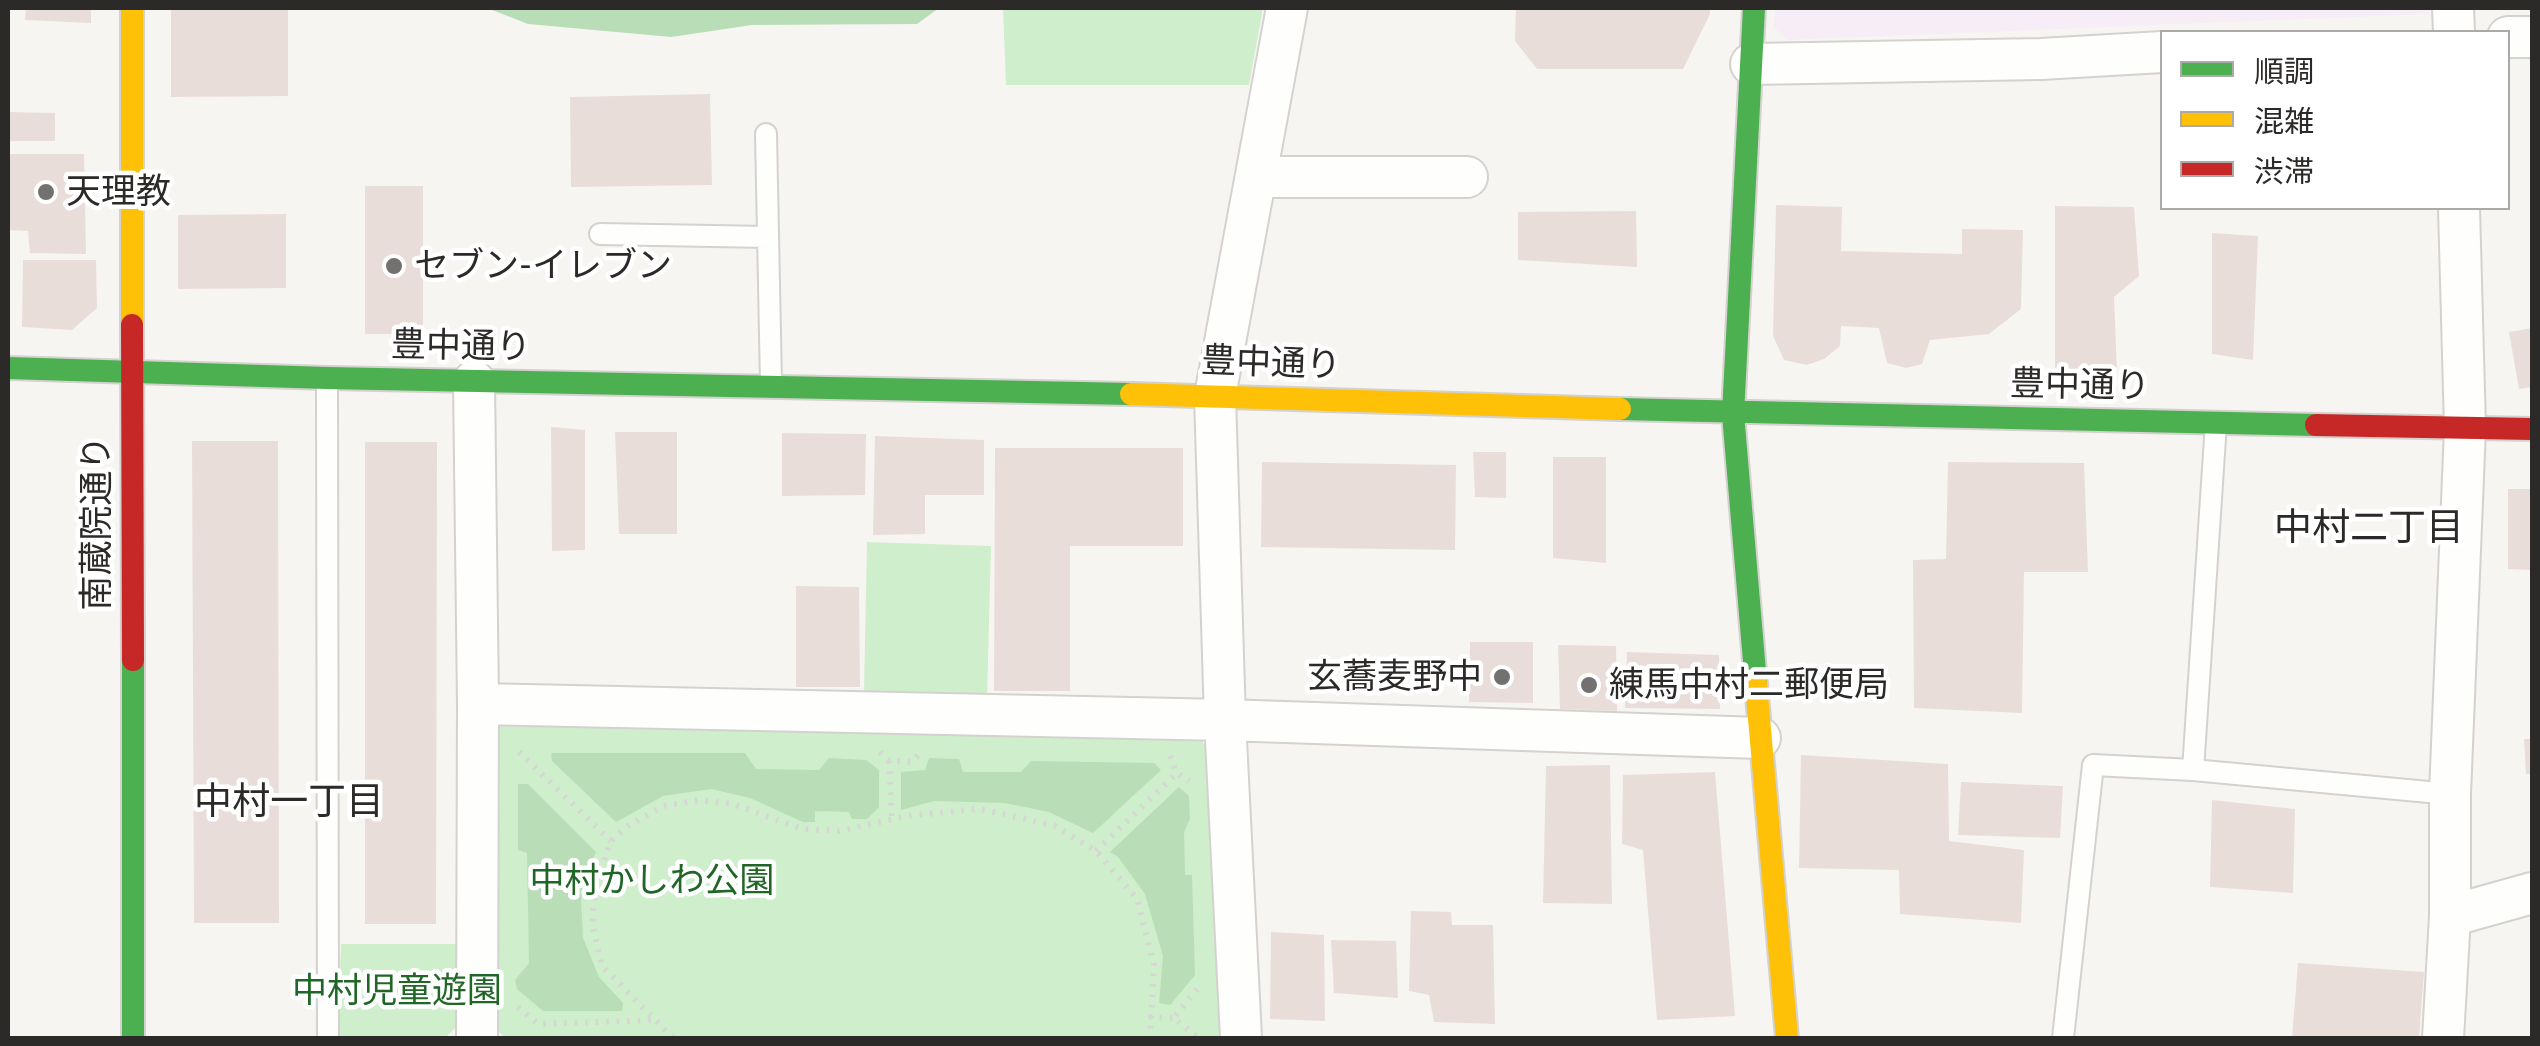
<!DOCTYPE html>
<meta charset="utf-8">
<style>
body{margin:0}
#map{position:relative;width:2540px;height:1046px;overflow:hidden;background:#f7f5f2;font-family:Lato,"Noto Sans JP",sans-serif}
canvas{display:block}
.frame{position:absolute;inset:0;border:10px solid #2c2a28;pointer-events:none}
.legend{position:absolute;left:2160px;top:30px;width:350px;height:180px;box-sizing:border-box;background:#fff;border:2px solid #abaaa9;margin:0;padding:12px 18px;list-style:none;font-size:30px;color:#2c2a28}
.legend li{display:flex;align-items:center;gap:20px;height:50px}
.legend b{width:50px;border:2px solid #abaaa9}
</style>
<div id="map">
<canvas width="2540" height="1046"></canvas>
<div class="frame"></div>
<ul class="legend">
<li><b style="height:12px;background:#4caf50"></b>順調</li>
<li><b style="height:12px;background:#ffc107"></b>混雑</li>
<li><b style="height:12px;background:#c62828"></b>渋滞</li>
</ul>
</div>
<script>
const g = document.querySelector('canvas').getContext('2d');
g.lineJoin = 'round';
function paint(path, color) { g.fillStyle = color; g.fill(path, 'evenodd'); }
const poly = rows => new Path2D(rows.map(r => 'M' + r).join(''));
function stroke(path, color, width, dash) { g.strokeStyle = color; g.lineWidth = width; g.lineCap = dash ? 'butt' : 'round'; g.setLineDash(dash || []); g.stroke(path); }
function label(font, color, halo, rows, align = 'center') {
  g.font = font + ' Lato,"Noto Sans JP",sans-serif'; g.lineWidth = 9; g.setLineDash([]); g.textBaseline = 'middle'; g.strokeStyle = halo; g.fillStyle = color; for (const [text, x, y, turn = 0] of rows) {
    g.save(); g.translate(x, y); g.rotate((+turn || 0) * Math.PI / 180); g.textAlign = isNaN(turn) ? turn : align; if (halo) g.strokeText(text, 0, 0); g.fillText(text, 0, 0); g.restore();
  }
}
paint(poly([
 [1775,8,2429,8,2429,14,1788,40,1774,28]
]), '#f6edf6');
paint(poly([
 [1003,8,1263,8,1249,85,1006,85],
 [867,542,991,546,987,697,864,693],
 [507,721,1197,735,1211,752,1222,1038,506,1038,495,1029,490,734],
 [341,944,456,944,456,1027,445,1038,342,1038,338,1036]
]), '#ceeecc');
paint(poly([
 [487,8,939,8,917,24,752,25,671,37,528,24],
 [551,753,745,753,756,769,819,770,829,758,866,760,879,770,879,807,867,819,852,819,849,812,815,811,815,822,803,822,750,798,711,789,663,796,616,822,552,761],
 [929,758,959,759,963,772,1021,772,1031,761,1154,763,1161,770,1093,833,1049,812,1005,803,934,801,901,810,901,772,925,770],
 [518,784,528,784,596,852,584,880,581,900,583,938,599,977,623,1003,622,1011,543,1011,517,989,515,980,529,963,527,853,518,850],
 [1179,787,1189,796,1190,819,1184,832,1185,875,1192,875,1195,975,1170,1005,1159,1003,1163,956,1145,894,1118,857,1110,852]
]), '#b9deb7');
paint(poly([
 [26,8,91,8,91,23,25,20],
 [171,8,288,8,288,96,171,97],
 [1516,8,1710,8,1710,14,1683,69,1537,69,1515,41],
 [710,94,712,185,571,187,570,97],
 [8,112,55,113,55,141,8,141],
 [8,154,84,154,86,254,30,253,28,231,8,230],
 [365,186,423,186,423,334,365,334],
 [1776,205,1842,207,1841,251,1962,254,1962,229,2023,230,2021,309,1989,334,1930,340,1922,364,1906,368,1887,363,1879,328,1841,326,1840,346,1824,359,1807,365,1784,360,1773,336],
 [2055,206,2134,207,2139,276,2114,297,2117,372,2055,370],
 [1636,211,1637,267,1518,260,1518,212],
 [286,214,286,288,178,289,178,215],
 [2212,233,2258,236,2253,360,2212,354],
 [23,260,96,260,97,308,72,330,22,327],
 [2532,328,2532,387,2519,389,2509,332],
 [551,427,585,430,585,550,552,551],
 [615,432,677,432,677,534,619,534],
 [782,433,866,434,865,495,782,496],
 [875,436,984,440,984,495,925,495,925,534,873,535],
 [192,441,278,441,279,923,194,923],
 [365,442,437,442,436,924,365,924],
 [995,448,1183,448,1183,546,1070,546,1070,691,994,691],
 [1473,452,1506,452,1506,498,1475,497],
 [1553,457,1606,457,1606,563,1553,558],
 [1262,462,1456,465,1455,550,1261,547],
 [1948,462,2084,463,2088,572,2024,572,2022,713,1914,708,1913,560,1946,559],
 [2508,489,2532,489,2532,570,2508,569],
 [796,586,859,587,860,687,796,687],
 [1470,642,1533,642,1533,703,1469,702],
 [1558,645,1616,646,1617,711,1560,709],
 [1627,652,1719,655,1720,709,1625,708],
 [2524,739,2532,739,2532,774,2526,774],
 [1801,755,1948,764,1949,841,2024,850,2021,923,1900,914,1899,870,1799,868],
 [1610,765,1612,904,1543,903,1546,766],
 [1715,772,1735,1016,1657,1020,1643,850,1622,844,1623,775],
 [1961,782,2063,786,2060,838,1958,835],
 [2212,800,2295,809,2293,893,2210,887],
 [1411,911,1451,912,1452,925,1493,925,1495,1024,1434,1022,1429,995,1409,991],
 [1271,932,1324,935,1325,1021,1270,1019],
 [1331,940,1396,941,1398,998,1334,993],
 [2298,963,2424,972,2419,1038,2292,1038]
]), '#e9ddd9');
const lane = poly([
 [766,134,771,385],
 [600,234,768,237],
 [327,381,328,1038],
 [2193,770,2216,423],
 [2063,1038,2093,765,2193,770,2450,794]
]);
const street = poly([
 [2453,8,2454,32],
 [2508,37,2532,37],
 [1751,64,2041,59,2162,52],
 [1258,177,1467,177],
 [474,381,478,704,477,1038],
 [478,704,1225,720,1760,738],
 [2450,916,2532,893],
 [1241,1038,1225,720,1215,396,1287,8],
 [2443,1038,2450,916,2450,794,2465,428,2459,208]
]);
const fast = poly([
 [1754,8,1733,414,1756,684],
 [8,368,327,378,1131,394],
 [1620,409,2316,425],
 [133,660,133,1038]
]);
const slow = poly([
 [132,8,132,325],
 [1131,394,1620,409],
 [1756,684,1787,1038]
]);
const jam = poly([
 [132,325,133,660],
 [2316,425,2532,429]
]);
stroke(lane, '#d4d2cf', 24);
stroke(street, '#d4d2cf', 44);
stroke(fast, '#d4d2cf', 26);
stroke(slow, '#d4d2cf', 26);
stroke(jam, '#d4d2cf', 26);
stroke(poly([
 [519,752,611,841],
 [880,752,889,761,912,762,920,753],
 [1170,756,1177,773,1189,781],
 [889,761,892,819],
 [1096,851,1177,773],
 [1197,989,1174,1018,1198,1038],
 [518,1007,538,1024,657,1020],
 [1149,1017,1174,1018],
 [673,1038,602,966,592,923,596,882,611,841,628,826,663,806,699,800,733,804,802,829,839,831,907,816,980,809,1055,826,1096,851,1137,899,1154,965,1150,1038]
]), '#d6d6d4', 6, [2.5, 8]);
stroke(lane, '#fefefd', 20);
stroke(street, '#fefefd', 40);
stroke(fast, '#4caf50', 22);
stroke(slow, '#ffc107', 22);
stroke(jam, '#c62828', 22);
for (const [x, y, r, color] of [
 [46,192,10,"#73716f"],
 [394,266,10,"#73716f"],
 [1502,677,10,"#73716f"],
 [1589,685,10,"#73716f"]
]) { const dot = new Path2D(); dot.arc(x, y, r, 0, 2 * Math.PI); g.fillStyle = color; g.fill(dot); stroke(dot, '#fff', 4); }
label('35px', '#2c2a28', '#fff', [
 ["天理教",66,192],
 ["セブン-イレブン",414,266],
 ["玄蕎麦野中",1482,677,"right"],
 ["練馬中村二郵便局",1609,685]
], 'left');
label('35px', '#2c2a28', '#fff', [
 ["豊中通り",461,346,1],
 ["豊中通り",1271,363,2],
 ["豊中通り",2080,385,1],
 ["南蔵院通り",97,523,-90]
]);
label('35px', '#206626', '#fff', [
 ["中村かしわ公園",652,881],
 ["中村児童遊園",397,991]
]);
label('38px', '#2c2a28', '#fff', [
 ["中村二丁目",2369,528],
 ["中村一丁目",289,802]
]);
</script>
